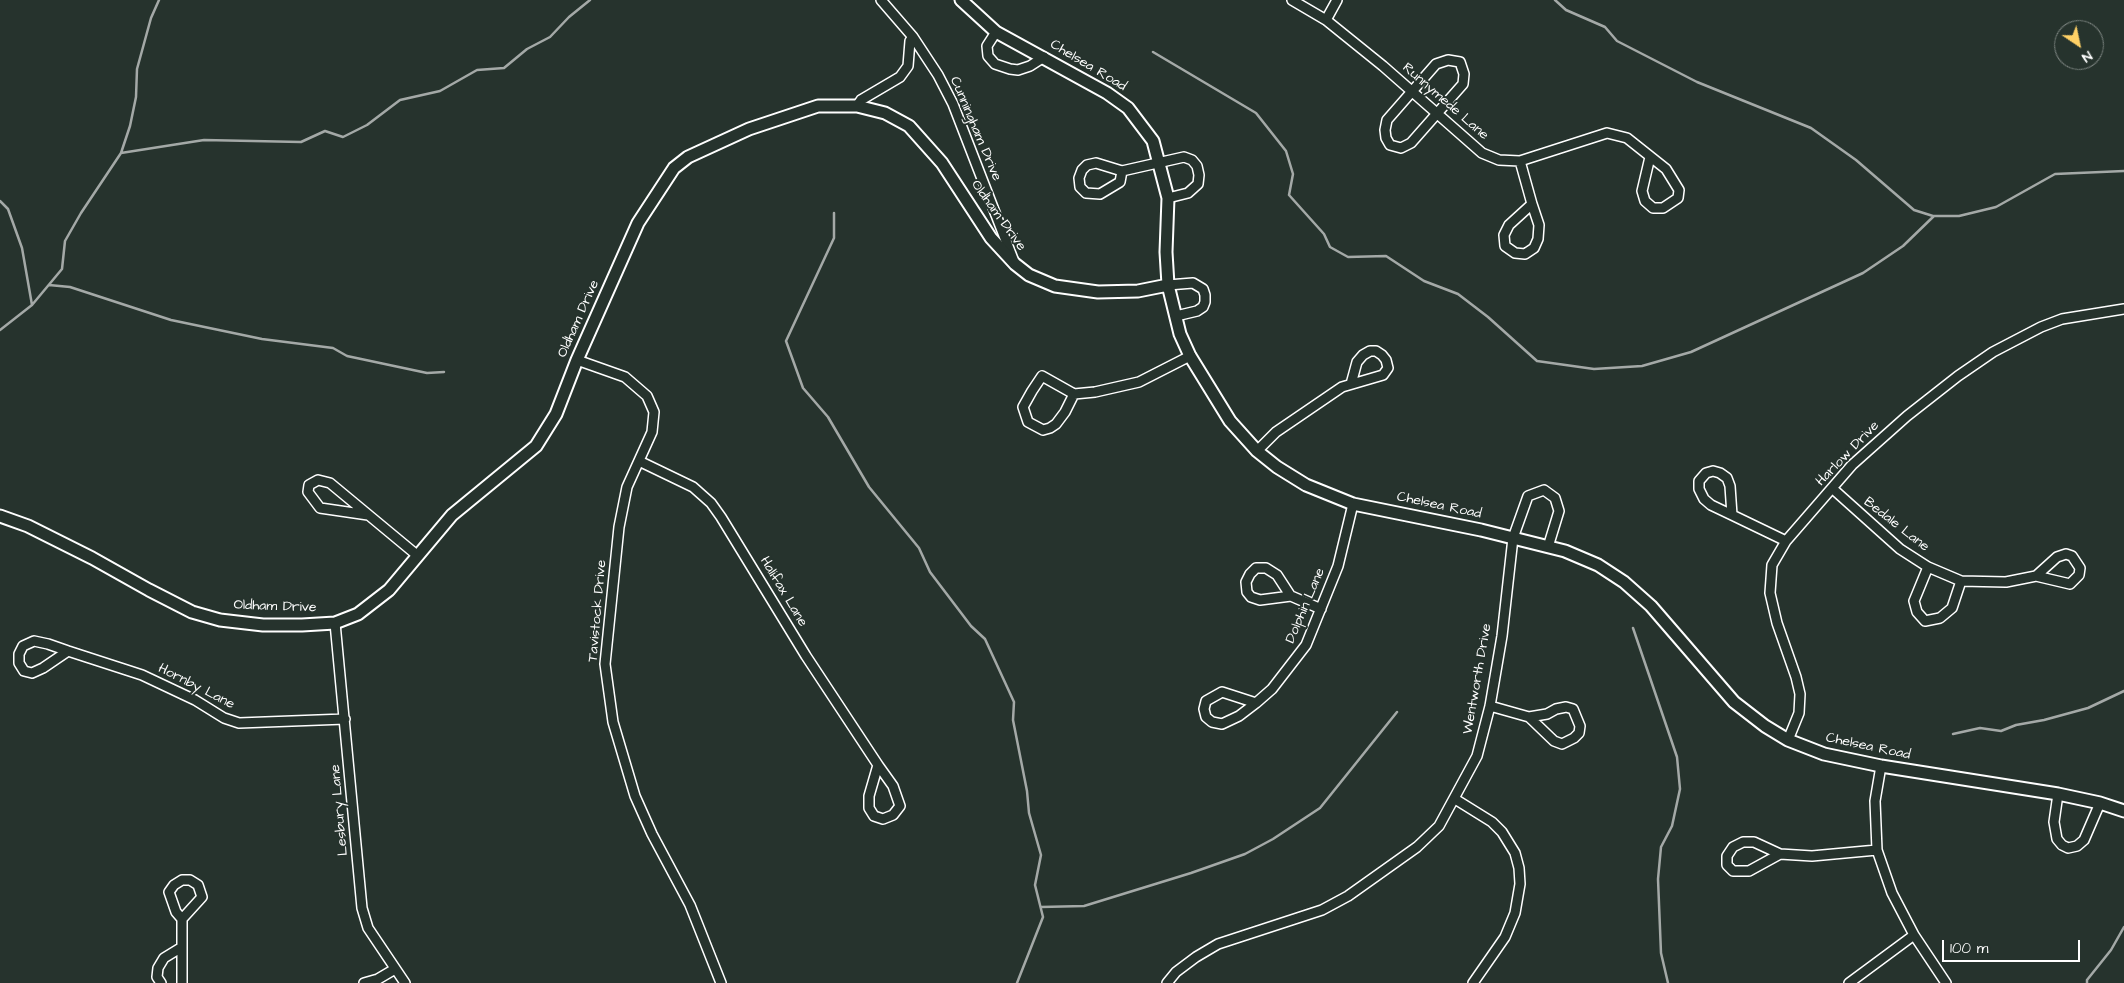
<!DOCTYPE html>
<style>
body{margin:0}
#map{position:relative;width:2124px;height:983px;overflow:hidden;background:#26332d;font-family:"Architects Daughter",sans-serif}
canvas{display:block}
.north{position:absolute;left:2054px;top:20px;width:50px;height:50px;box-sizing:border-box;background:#26332d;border:1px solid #7d8581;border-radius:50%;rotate:146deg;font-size:14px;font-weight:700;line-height:20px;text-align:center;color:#fff}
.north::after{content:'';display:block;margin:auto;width:18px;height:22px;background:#ffd166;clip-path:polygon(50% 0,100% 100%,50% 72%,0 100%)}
.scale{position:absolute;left:1942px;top:940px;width:138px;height:22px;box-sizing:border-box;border:2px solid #fff;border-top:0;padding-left:6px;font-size:15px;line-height:18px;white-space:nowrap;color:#fff;-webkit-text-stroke:4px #26332d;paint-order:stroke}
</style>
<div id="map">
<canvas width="2124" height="983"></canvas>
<div class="north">N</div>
<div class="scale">100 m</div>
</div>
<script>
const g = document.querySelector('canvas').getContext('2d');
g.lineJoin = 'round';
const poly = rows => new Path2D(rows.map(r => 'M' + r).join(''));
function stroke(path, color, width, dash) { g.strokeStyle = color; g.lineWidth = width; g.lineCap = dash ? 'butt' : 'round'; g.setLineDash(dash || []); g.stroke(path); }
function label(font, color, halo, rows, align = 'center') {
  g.font = font + ' "Architects Daughter",sans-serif'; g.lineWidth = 4; g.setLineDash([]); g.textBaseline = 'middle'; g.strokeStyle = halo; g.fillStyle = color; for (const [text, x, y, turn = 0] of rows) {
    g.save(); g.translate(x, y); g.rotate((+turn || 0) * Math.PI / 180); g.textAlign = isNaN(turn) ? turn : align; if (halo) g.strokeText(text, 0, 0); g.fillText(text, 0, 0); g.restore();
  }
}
stroke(poly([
 [1555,0,1566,10,1605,27,1617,41,1697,82,1811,128,1856,160,1914,210,1933,216],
 [1153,52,1256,113,1286,151,1293,174,1289,195,1324,234,1330,247,1348,257,1386,256,1424,281,1458,294,1488,317,1537,361,1594,369,1642,366,1691,352,1863,273,1903,246,1934,216,1959,216,1996,207,2055,174,2124,171],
 [121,153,204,140,301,142,325,131,343,137,367,125,400,100,440,91,477,70,504,68,527,49,550,37,569,17,590,0],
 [0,201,8,209,22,248,32,305],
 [834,213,834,238,786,341,803,388,828,417,869,487,919,548,930,572,971,626,985,639,1014,702,1013,720,1027,791,1029,813,1041,855,1035,885,1043,917,1017,983],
 [49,285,70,287,171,320,262,339,333,348,347,356,427,373,444,372],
 [0,330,32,305,62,269,65,241,81,213,121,153,130,126,136,97,137,69,151,18,159,0],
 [1633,628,1677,757,1680,789,1672,826,1661,847,1658,879,1661,953,1668,983],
 [1953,734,1980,728,2001,731,2016,725,2044,720,2088,708,2124,691],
 [1041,907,1084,906,1191,873,1245,854,1273,839,1320,808,1397,712],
 [2087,983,2087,980,2111,950,2124,927]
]), '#a4a9a7', 2.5);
const street = poly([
 [881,0,913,37,938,75,953,104,1013,259],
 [1292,0,1326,20,1383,66,1482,153,1499,160,1520,161,1607,133,1627,138,1666,169,1679,190,1678,198,1663,208,1653,208,1645,201,1642,191,1650,157],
 [1326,20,1337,0],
 [996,32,987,46,988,56,995,64,1010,69,1018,70,1030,66,1044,57],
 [1448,60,1460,62,1464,74,1463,84,1411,143,1401,148,1390,145,1386,138,1385,130,1387,120,1436,64,1448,60],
 [857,106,861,100,900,77,908,66,910,41,913,37],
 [1520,161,1532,204,1509,225,1504,235,1505,246,1515,253,1525,254,1534,248,1538,239,1539,225,1532,204],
 [1122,171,1120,182,1100,194,1086,193,1080,187,1079,178,1082,170,1087,165,1096,163,1122,171,1184,157,1192,160,1197,166,1199,175,1198,184,1188,193,1168,198],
 [1168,285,1193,283,1203,289,1205,295,1205,302,1203,307,1197,311,1176,316],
 [577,360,625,377,647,396,654,412,652,432,627,487,619,527,605,664,613,722,635,796,652,834,690,905,721,983],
 [1074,394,1065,412,1056,424,1050,428,1043,430,1028,422,1023,407,1032,391,1042,376,1074,394,1095,392,1139,382,1190,356],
 [1257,451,1276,432,1342,387,1383,375,1388,368,1386,360,1382,355,1376,351,1370,351,1363,355,1357,362,1351,384],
 [639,461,693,487,711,503,721,517,806,656,878,765,869,796,869,808,874,816,883,819,893,815,900,806,893,786,878,765],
 [1833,489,1900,549,1928,567,1961,581,2006,582,2036,576,2070,584,2079,575,2080,568,2072,556,2066,554,2057,557,2036,576],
 [368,515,320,508,308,492,309,485,318,480,330,483,418,556],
 [1732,515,1711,505,1704,499,1699,489,1699,481,1706,473,1713,471,1720,473,1727,478,1730,486,1732,515,1786,541],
 [1928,567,1914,601,1917,612,1925,621,1940,618,1952,608,1961,581],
 [1291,596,1260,600,1251,597,1247,592,1246,582,1250,574,1256,568,1266,568,1277,575,1290,595,1291,596,1321,609],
 [335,623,362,908,368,928,405,983],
 [68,651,43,668,32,673,24,671,19,663,19,654,23,646,34,641,48,644,68,651,142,675,195,700,224,718,239,723,345,719],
 [1256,703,1239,716,1222,724,1212,722,1206,717,1204,709,1206,701,1222,692,1256,703,1272,689,1306,645,1338,566,1353,504],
 [1490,706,1529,717,1554,741,1562,744,1574,738,1579,733,1580,726,1573,709,1566,707,1556,709,1547,714,1529,717],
 [1788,740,1799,713,1800,694,1796,677,1777,623,1770,593,1772,565,1786,541,1852,465,1907,416,1958,376,1993,352,2041,327,2062,319,2124,309],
 [1881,766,1875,801,1877,850,1892,893,1914,935,1946,983],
 [2058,794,2054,822,2057,839,2062,845,2068,848,2077,846,2084,840,2100,803],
 [1455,799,1492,822,1502,832,1515,853,1519,868,1520,884,1515,913,1505,937,1473,983],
 [1780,854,1749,871,1733,871,1727,865,1727,856,1733,847,1743,842,1754,842,1780,854,1812,856,1877,850],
 [161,983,157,977,158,968,164,958,182,947],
 [182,983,182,919,176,912,169,892,174,885,182,880,190,880,198,885,202,897,182,919],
 [364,983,378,979,395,969],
 [1167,983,1176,972,1196,957,1218,944,1322,910,1348,896,1417,847,1439,826,1477,756,1490,706,1502,636,1513,538,1528,496,1544,490,1555,498,1559,511,1548,547],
 [1849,983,1914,935]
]);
const secondary = poly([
 [961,0,996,32,1107,93,1128,108,1153,141,1168,198,1166,252,1168,285,1180,334,1190,356,1230,421,1257,451,1277,467,1306,485,1353,504,1481,530,1565,551,1598,565,1624,582,1651,606,1734,702,1765,726,1788,740,1824,754,1881,766,2058,794,2100,803,2124,811],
 [0,516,28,526,92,558,149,590,192,612,220,620,263,625,302,625,335,623,358,614,389,590,452,515,536,446,556,414,577,360,638,223,674,168,688,157,749,129,818,106,857,106,885,113,909,126,942,163,991,238,1015,264,1029,275,1055,286,1098,292,1138,291,1168,285]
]);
stroke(street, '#fff', 12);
stroke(secondary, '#fff', 15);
stroke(street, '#26332d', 9);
stroke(secondary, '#26332d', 11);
label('14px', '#fff', '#26332d', [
 ["Chelsea Road",1088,66,31],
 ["Runnymede Lane",1445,102,41],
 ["Cunningham Drive",975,129,67],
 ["Oldham Drive",998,216,54],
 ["Oldham Drive",579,319,-66],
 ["Harlow Drive",1848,454,-46],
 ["Chelsea Road",1439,506,12],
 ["Bedale Lane",1896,525,38],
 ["Halifax Lane",783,592,59],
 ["Dolphin Lane",1306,606,-67],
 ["Oldham Drive",275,607,2],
 ["Tavistock Drive",598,611,-85],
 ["Wentworth Drive",1478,679,-80],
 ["Hornby Lane",196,687,27],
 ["Chelsea Road",1868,747,12],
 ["Lesbury Lane",340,810,-95]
]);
</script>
